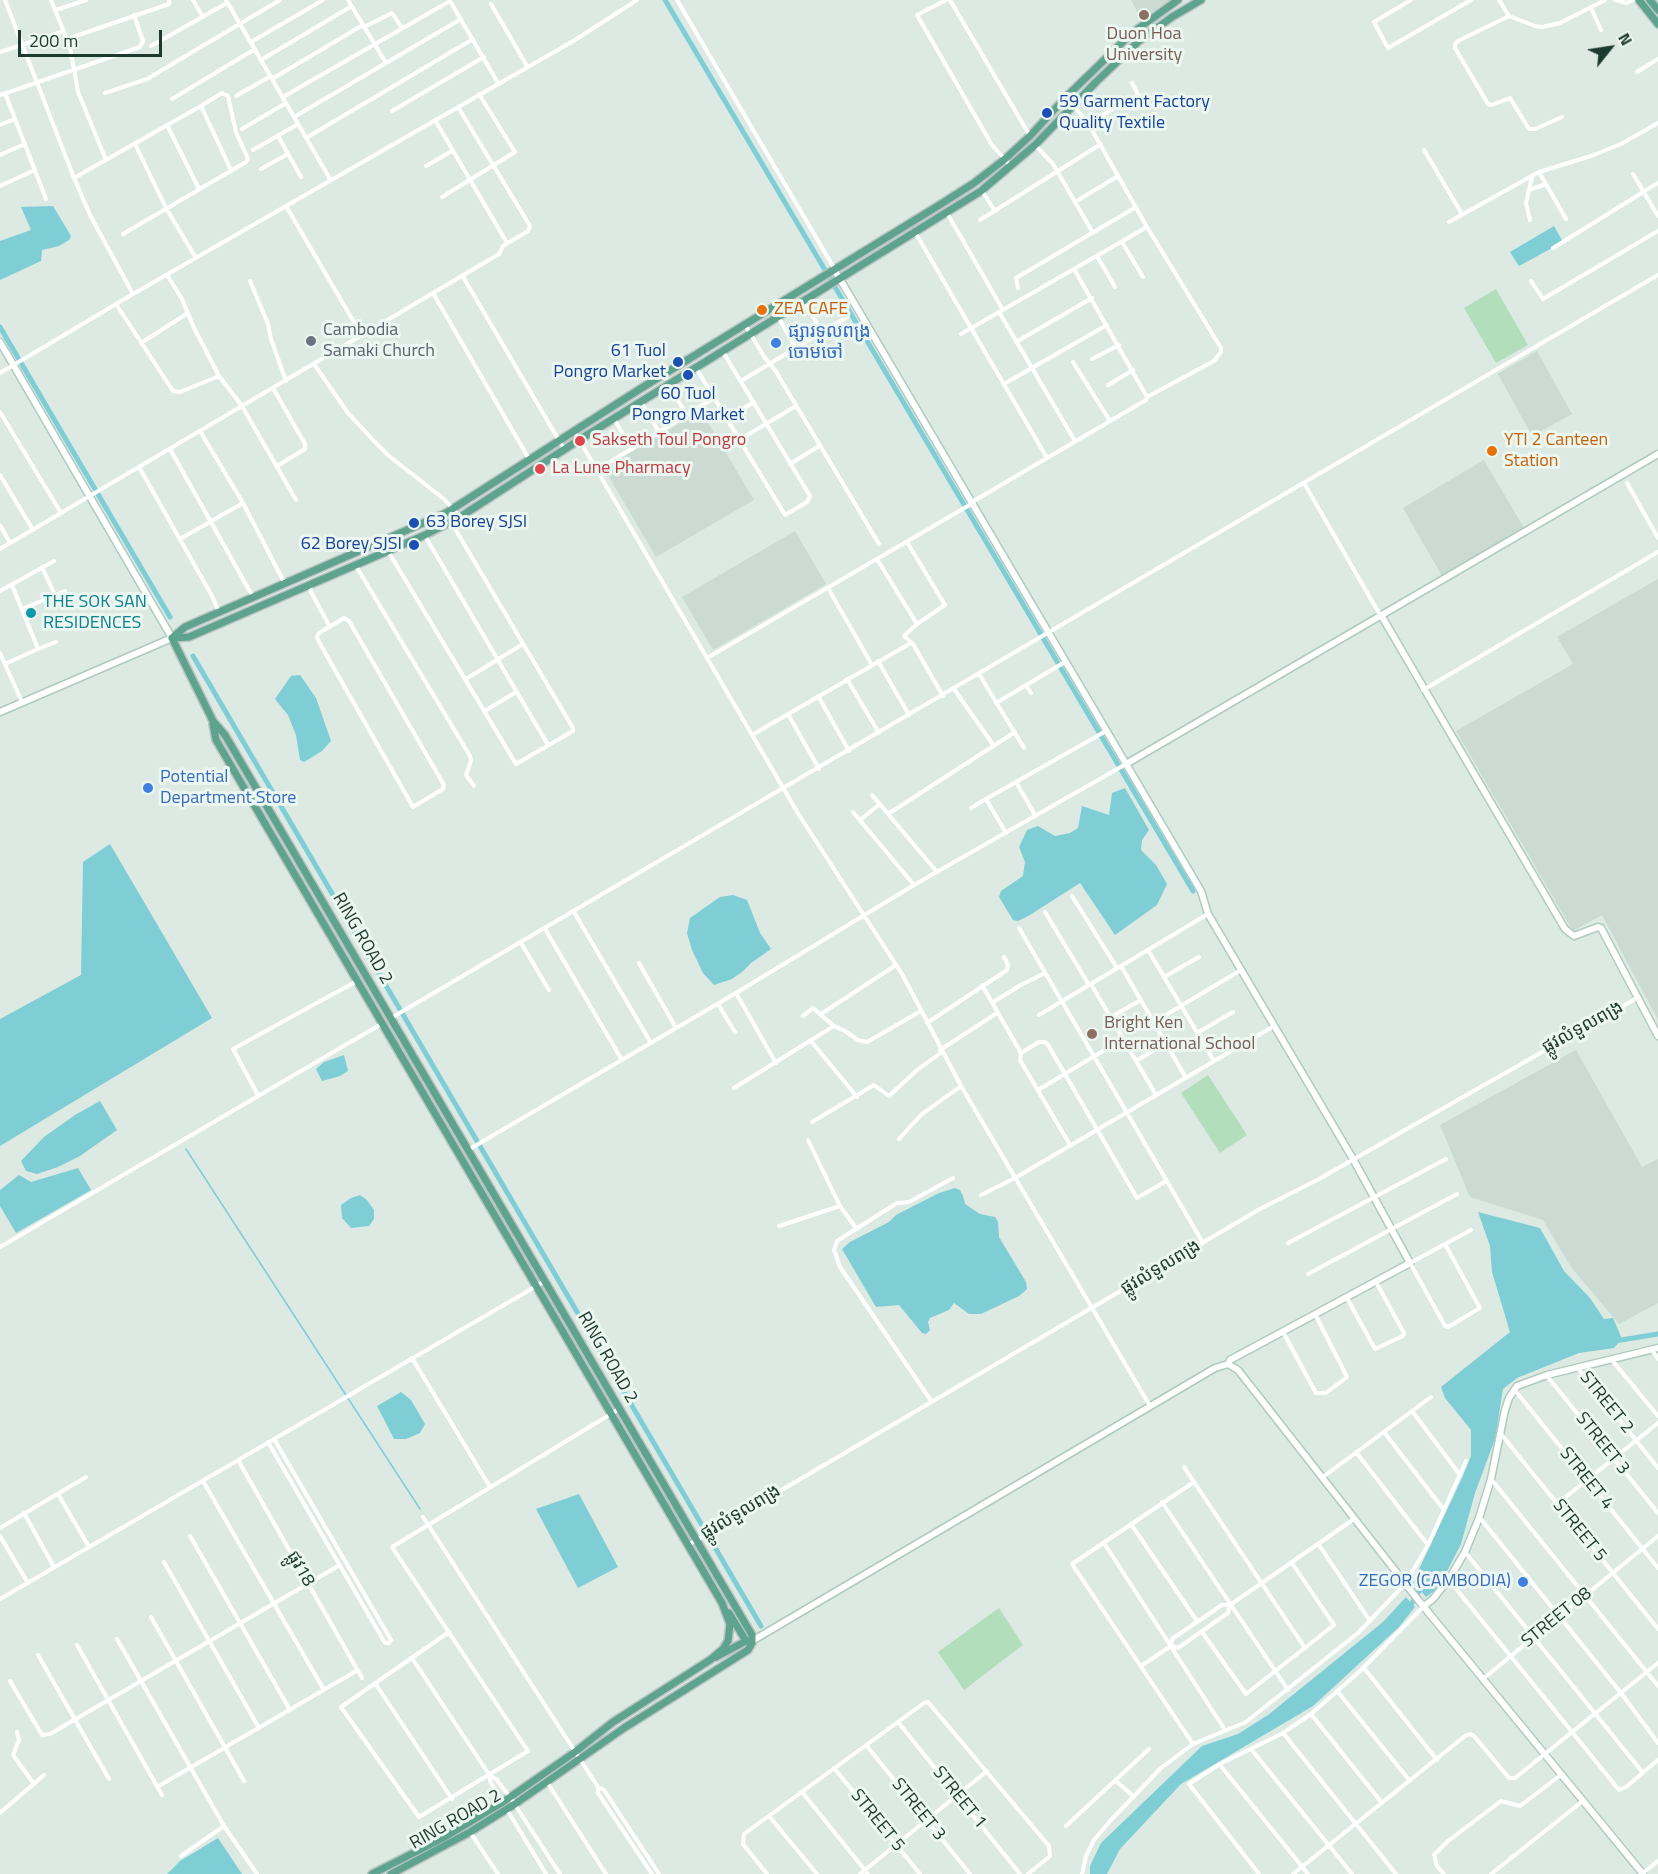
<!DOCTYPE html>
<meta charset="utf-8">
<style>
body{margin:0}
#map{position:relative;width:1658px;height:1874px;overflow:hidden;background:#dceae3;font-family:"Titillium Web",sans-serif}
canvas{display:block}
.north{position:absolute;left:1580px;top:18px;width:60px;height:60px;-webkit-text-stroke:4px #edf7f1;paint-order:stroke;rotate:60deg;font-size:16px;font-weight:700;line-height:24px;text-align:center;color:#1d3a31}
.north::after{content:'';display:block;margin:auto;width:21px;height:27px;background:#1d3a31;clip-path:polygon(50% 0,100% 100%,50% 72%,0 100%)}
.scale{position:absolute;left:18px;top:30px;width:144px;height:27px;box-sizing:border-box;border:3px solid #1d3a31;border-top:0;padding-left:8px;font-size:18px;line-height:21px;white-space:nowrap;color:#1d3a31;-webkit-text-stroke:4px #edf7f1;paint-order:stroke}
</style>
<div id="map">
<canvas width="1658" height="1874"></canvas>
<div class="north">N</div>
<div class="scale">200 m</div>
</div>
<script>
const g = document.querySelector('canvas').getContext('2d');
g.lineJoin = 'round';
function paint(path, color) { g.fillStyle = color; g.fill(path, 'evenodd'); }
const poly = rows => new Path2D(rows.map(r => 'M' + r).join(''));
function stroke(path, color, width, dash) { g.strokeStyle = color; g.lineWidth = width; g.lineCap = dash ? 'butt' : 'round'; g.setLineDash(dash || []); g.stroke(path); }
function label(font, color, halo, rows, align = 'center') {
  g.font = font + ' "Titillium Web","Noto Sans Khmer",sans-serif'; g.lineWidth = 6; g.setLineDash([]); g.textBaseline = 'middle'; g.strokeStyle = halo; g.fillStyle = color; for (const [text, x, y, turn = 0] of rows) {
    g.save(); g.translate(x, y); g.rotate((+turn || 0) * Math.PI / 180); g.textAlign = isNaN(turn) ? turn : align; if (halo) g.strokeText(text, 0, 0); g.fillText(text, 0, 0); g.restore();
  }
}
paint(poly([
 [1131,0,1170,0,1141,19],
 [1537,351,1572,414,1532,436,1498,374],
 [701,411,754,500,656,557,604,468],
 [1484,460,1524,528,1442,576,1403,508],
 [795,531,826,584,713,650,682,597],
 [1658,579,1658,1020,1602,915,1573,931,1456,731,1573,664,1557,637],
 [1576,1050,1642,1167,1658,1159,1658,1303,1619,1324,1571,1267,1543,1220,1470,1197,1440,1125]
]), '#cbdad2');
paint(poly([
 [1496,289,1528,345,1496,363,1464,308],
 [1208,1075,1247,1135,1220,1153,1181,1093],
 [999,1608,1023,1645,964,1690,938,1652]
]), '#b3debc');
paint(poly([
 [53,206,71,236,69,240,59,246,42,250,41,261,0,280,0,241,31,230,21,207],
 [1554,226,1563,242,1519,266,1510,252],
 [300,675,316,698,331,741,322,751,304,762,300,760,296,735,288,715,275,699,291,676],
 [1125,788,1149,830,1142,840,1141,850,1156,865,1167,884,1157,905,1115,935,1080,883,1030,915,1018,921,1013,920,999,897,1001,891,1023,876,1025,862,1019,847,1027,830,1038,826,1055,836,1070,833,1078,828,1082,806,1109,815,1112,793],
 [110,844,212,1018,0,1146,0,1019,81,975,83,862],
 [733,895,747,900,760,933,771,949,751,963,742,972,732,979,714,985,703,973,692,950,687,933,690,918,720,897],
 [344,1055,348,1071,340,1076,322,1081,316,1069,324,1062],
 [100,1101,117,1130,80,1156,58,1167,37,1174,26,1171,21,1161,44,1137,75,1115],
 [78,1168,91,1190,16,1233,0,1206,0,1190,19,1175,31,1182],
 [955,1188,960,1190,963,1196,965,1204,980,1214,995,1217,998,1222,999,1237,1026,1282,1027,1289,1019,1296,981,1314,969,1314,954,1303,949,1310,930,1318,928,1322,930,1330,926,1334,922,1333,899,1305,876,1307,842,1249,850,1242,889,1222,896,1215,939,1193],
 [360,1195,367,1200,374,1210,374,1219,369,1226,351,1228,342,1218,341,1205,351,1198],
 [1478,1212,1540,1228,1564,1271,1590,1298,1604,1319,1613,1318,1622,1339,1614,1348,1579,1353,1517,1378,1503,1389,1495,1439,1475,1493,1461,1544,1443,1579,1434,1591,1426,1597,1413,1582,1462,1478,1471,1456,1471,1430,1445,1398,1441,1387,1510,1332,1492,1272,1490,1246],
 [401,1392,411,1400,425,1424,420,1433,406,1439,394,1439,377,1406],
 [579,1494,618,1567,578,1588,536,1509],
 [1406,1597,1415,1607,1399,1627,1313,1706,1181,1784,1120,1849,1107,1874,1090,1874,1090,1866,1101,1843,1202,1746,1238,1734,1268,1715,1383,1622],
 [218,1838,242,1874,167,1874,180,1861]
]), '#7fcdd5');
stroke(poly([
 [186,1149,420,1509]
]), '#7fcdd5', 1.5);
stroke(poly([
 [665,0,1193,891],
 [0,327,170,617],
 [193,656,761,1626],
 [1615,1341,1658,1334],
 [1407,1607,1412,1603,1422,1586]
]), '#7fcdd5', 5);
const secondary = poly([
 [834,269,1201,891,1208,914,1353,1159,1410,1263,1230,1360,1228,1364],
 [0,342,172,638,0,712],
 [1381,615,1565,929,1574,936,1598,927,1601,928,1658,1036],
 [1126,764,1658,454],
 [1424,1606,1433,1599,1449,1579,1465,1552,1479,1518,1491,1479,1505,1410,1509,1398,1517,1386,1547,1375,1658,1348],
 [752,1641,1215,1368,1228,1364,1238,1370,1419,1601,1643,1874]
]);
const primary = poly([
 [1639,0,1658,24],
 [1650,0,1658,10],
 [172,638,213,721,225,735,752,1635,752,1643,748,1650,624,1728,515,1804,470,1832,391,1874],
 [172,638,189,637,425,535,460,517,579,440,981,191,1035,145,1097,81,1139,41,1172,17,1201,0],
 [172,638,185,627,446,513,640,389,941,204,974,183,1005,159,1030,136,1066,97,1132,33,1178,0],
 [213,724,216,740,722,1603,730,1624,728,1641,723,1649,710,1660,613,1722,575,1752,503,1802,443,1838,372,1874],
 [716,1657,746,1641,729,1613]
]);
stroke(secondary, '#afcbbf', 9);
stroke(primary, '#bbc4c1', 10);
stroke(poly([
 [5,0,74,178,91,217,133,294],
 [51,0,70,47,78,92,106,160],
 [193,0,203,17],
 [226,0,330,179],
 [348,0,386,63],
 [677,0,834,268],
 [946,0,917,15,992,145,1011,166],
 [950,0,1030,136],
 [1411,0,1374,22,1388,48,1471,0],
 [1499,0,1509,16],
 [1615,0,1627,3,1633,0],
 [491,4,527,66],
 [1591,8,1601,30],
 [56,10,86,0],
 [364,27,392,13,402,28],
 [67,39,169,4,169,0],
 [251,42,323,0],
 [151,46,227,3],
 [0,52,64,31],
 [261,60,352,6],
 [1637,72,1658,59],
 [272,79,363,25],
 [1132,83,1144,105],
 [5,93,46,199],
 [105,93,147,79,280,0],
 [0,95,140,47,143,41,134,15],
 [236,96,271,76],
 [283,97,450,1,498,83],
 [1067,98,1088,123,1147,227,1221,348,1221,352,1214,361,1147,397],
 [172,99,255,49],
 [392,111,484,57],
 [294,117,461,19],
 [1562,117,1535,129,1529,129,1510,98,1492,105,1488,104,1455,48,1455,44,1458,41,1509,16,1535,26,1542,27,1560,23,1605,0],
 [435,120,507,243],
 [1088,123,1138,95],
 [0,125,15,119],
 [167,125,199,189],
 [242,129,286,103],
 [278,136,301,177],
 [306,138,473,39],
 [135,144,166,208,196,258],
 [1035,145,1053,164,1093,233],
 [253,150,298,124],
 [1424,150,1462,214],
 [0,155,25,144],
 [426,166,452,151],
 [261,169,288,154],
 [1539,172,1566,219],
 [1633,174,1658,216],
 [74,178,201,106,231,170],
 [0,186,35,170],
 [1529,190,1546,184],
 [982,191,995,211],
 [442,197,515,152,479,94],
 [1075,202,1118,176],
 [286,206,362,336],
 [947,213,1003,310],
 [980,220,1101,144],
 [1530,220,1526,203,1532,177],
 [1449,222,1539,172,1591,156,1621,144,1658,123],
 [915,232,1047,458],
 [123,234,246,162,248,159,236,132,228,96,222,93,201,106],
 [1122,242,1143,277],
 [1553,248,1658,183],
 [1097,256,1115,287],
 [167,275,182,299,194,328,219,376,242,406,296,500],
 [462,275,564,449],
 [250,281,268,324,271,339,286,381],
 [1531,281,1543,299,1658,231],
 [1018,288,1016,278,1136,207],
 [433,293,529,459],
 [804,301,822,332],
 [116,304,173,391,180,392,219,376],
 [999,312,1075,441],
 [778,317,796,348],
 [745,325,765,358,775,370,879,544],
 [961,334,1147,227],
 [1016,342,1092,298],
 [141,343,188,313],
 [1092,359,1119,345],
 [1073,362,1110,421],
 [314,364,348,413,374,441,389,456,444,499,460,517],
 [696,368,785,515,807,502,810,496,723,352],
 [0,373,133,294,575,40,637,0],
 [741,381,847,317],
 [1004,384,1107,325],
 [668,385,687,415],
 [1108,385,1133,370],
 [273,388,305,444,305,449,277,466],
 [641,402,659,432],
 [0,412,61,513],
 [614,419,632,449],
 [727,419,754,402],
 [200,431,243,503,285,584],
 [574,431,799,815,902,974,961,1086,1150,1406],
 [739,440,796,406],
 [170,449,253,597],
 [790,464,819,446],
 [139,467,212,596,219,612],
 [597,470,714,398],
 [0,475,33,530],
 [1304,483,1380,615],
 [1627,483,1658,538],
 [972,502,1146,400,1147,397,1074,269],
 [0,525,10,543],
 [425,536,548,745],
 [180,539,243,503],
 [907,542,945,605,917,624,904,636,913,644,943,696],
 [0,549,499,254,503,246,528,231,530,226,458,107],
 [388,551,516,764,573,731,573,728,451,522],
 [877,559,917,624],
 [356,566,470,756,471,761,466,775,474,786],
 [42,567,55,595],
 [310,585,311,592,330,627],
 [828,588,872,665],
 [0,591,54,561],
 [22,609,65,591],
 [344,618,349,621,444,785,443,789,413,807,319,642,317,637,319,633,344,618],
 [38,649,56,642],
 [0,653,22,702],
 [707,658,973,503],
 [878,661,909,715],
 [5,664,38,649,12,585],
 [979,674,1024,748],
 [466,679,523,644],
 [847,679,879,733],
 [1026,685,1031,693],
 [954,689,994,746],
 [1423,690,1658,552],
 [818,696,849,751],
 [996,703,1065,662],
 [485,711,516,692],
 [788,714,819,769],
 [752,735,911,643],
 [1016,782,1035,815],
 [872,795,937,872],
 [971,808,986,799],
 [853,812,914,885],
 [888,814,1015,732],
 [860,820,880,804],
 [1006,833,986,799,1106,731],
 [1072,896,1117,968],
 [574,912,651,1043],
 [1045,912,1089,985],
 [1019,928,1203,1243],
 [545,929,622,1060],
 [521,943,549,990],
 [1148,950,1214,1061],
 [639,963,676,1028],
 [1121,966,1186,1078],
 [1164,977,1199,957],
 [1091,984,1156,1095],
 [982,985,1021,1053,1020,1060,1070,1145],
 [736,993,776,1063],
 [992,1003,1019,986,1045,973],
 [718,1004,735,1032],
 [821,1014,896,965],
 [1039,1015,1208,914],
 [803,1016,813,1008,834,1026],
 [1111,1017,1141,1000],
 [391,1018,1658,275],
 [1154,1022,1241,970],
 [927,1023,1007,970,1008,965,1004,957],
 [1197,1033,1233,1012],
 [811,1041,857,1097],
 [940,1050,997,1013],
 [1021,1053,1039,1042,1045,1042,1048,1045,1137,1198,1166,1181],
 [1136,1061,1166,1043],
 [734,1088,834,1026,845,1031,858,1040,867,1042,921,1011],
 [1038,1090,1123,1039],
 [258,1095,233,1049,357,981],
 [812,1122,874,1085,889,1096,917,1070,942,1052],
 [899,1139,922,1114,961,1086],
 [808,1140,840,1206,856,1228],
 [468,1150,736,993,914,885,1126,764],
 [981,1195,1015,1178,1274,1026],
 [779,1226,840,1206],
 [1288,1243,1446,1159],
 [1445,1244,1480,1308,1448,1327,1445,1326,1410,1263,1471,1230],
 [0,1247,383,1023],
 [1308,1274,1457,1194],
 [1347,1298,1375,1349,1403,1336,1404,1333,1376,1282],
 [1283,1332,1316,1393,1326,1393,1347,1377,1315,1314],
 [1652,1350,1658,1359],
 [412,1358,490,1487],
 [1611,1359,1658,1416],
 [1578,1368,1658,1468],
 [1547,1376,1658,1513],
 [1514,1389,1658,1568],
 [932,1402,840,1267,834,1250,837,1241,897,1203,909,1202,953,1178],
 [1412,1411,1460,1475],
 [1384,1432,1444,1510],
 [1501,1434,1658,1629],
 [268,1442,385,1643,389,1643,391,1640,274,1439],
 [1356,1452,1428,1545],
 [238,1460,362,1678],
 [1184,1467,1305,1648],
 [1323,1477,1431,1397],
 [1491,1479,1658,1686],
 [203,1481,324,1690],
 [58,1494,89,1547],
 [1162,1502,1288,1690],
 [1557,1504,1658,1423],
 [24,1513,54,1567],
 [423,1517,598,1787,598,1793,652,1874],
 [1480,1518,1621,1693,1658,1743],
 [1131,1524,1197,1621],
 [0,1528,86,1477],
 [0,1536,28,1583],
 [190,1536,290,1710],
 [1104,1543,1225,1730],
 [688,1545,1260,1209,1319,1179,1637,998],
 [1319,1545,1370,1621],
 [1465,1552,1643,1773],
 [164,1562,259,1728],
 [1449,1580,1619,1790,1626,1787,1658,1760],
 [0,1599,545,1281],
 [151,1617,244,1781],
 [449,1632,341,1707,419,1817,528,1751,392,1547,619,1409],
 [1202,1632,1246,1694,1334,1625,1292,1563],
 [117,1639,224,1826,257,1874],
 [77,1645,162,1795],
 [1171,1646,1178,1648,1228,1613,1230,1605],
 [38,1655,109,1779],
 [412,1658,490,1776,490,1781,502,1801],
 [1141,1666,1171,1646,1172,1639,1222,1605,1230,1605,1354,1519],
 [1364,1668,1437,1760],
 [1484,1678,1658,1536],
 [10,1681,42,1735,50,1734,340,1565],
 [375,1683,452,1799],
 [1338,1692,1410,1781],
 [1311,1714,1382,1803],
 [898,1722,1020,1874],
 [17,1732,19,1740,13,1755,34,1784],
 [1283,1733,1396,1874],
 [1193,1744,1072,1564,1194,1482],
 [866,1745,970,1874],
 [1251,1749,1352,1874],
 [1220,1765,1308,1874],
 [834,1768,920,1874],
 [490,1776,496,1779,510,1797,560,1874],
 [1116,1781,1134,1797],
 [547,1782,606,1874],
 [157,1787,358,1670],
 [598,1787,604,1790,659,1874],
 [802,1792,868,1874],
 [506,1808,546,1874],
 [0,1813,44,1775],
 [769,1816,817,1874],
 [1066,1826,1149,1749],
 [470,1832,498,1874],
 [181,1856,224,1826],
 [1643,1873,1658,1861],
 [767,1874,743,1844,744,1834,924,1703,928,1702,1049,1846,1050,1856,1028,1874],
 [860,1874,987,1771],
 [1082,1874,1086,1856,1094,1840,1111,1820,1161,1768,1193,1744,1246,1722,1358,1633,1405,1584,1428,1545,1466,1461],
 [1259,1874,1189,1784,1220,1764,1283,1733,1311,1714,1359,1672,1423,1607],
 [1293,1874,1465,1736,1470,1734,1474,1736,1509,1778,1515,1778,1658,1663],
 [1444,1874,1437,1866,1434,1855,1448,1841,1501,1801,1520,1806,1562,1774],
 [1491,1874,1584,1800]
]), '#fff', 4);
stroke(secondary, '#fff', 6);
stroke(primary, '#5da38d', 7);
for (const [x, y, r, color] of [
 [1144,15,6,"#8d6e63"],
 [1047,113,6,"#1a4fb4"],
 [762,310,6,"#e8710a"],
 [311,341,6,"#6b7280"],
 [776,343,6,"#3f7fe0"],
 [678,362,6,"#1a4fb4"],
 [688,375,6,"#1a4fb4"],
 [580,441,6,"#e0444e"],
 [1492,451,6,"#e8710a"],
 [540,469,6,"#e0444e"],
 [414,523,6,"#1a4fb4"],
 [414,545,6,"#1a4fb4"],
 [31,613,6,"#0f9aa8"],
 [148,788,6,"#3f7fe0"],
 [1092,1034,6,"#8d6e63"],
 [1523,1582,6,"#3f7fe0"]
]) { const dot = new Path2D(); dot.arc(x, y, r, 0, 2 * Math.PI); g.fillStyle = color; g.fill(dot); stroke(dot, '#edf7f1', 2); }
label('18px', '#785e54', '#edf7f1', [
 ["Duon Hoa",1144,35],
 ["University",1144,56],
 ["Bright Ken",1104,1024,"left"],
 ["International School",1104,1045,"left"]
]);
label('18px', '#164399', '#edf7f1', [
 ["59 Garment Factory",1059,103],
 ["Quality Textile",1059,124],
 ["61 Tuol",666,352,"right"],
 ["Pongro Market",666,373,"right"],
 ["60 Tuol",688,395,"center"],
 ["Pongro Market",688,416,"center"],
 ["63 Borey SJSI",426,523],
 ["62 Borey SJSI",402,545,"right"]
], 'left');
label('18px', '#c56008', '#edf7f1', [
 ["ZEA CAFE",774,310],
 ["YTI 2 Canteen",1504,441],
 ["Station",1504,462]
], 'left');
label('18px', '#5b616d', '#edf7f1', [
 ["Cambodia",323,331],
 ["Samaki Church",323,352]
], 'left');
label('18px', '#366cbe', '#edf7f1', [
 ["ផ្សារទួលពង្រ",788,333],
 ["ចោមចៅ",788,354],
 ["Potential",160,778],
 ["Department Store",160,799],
 ["ZEGOR (CAMBODIA)",1511,1582,"right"]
], 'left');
label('18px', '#be3a42', '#edf7f1', [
 ["Sakseth Toul Pongro",592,441],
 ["La Lune Pharmacy",552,469]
], 'left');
label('18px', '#0d838f', '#edf7f1', [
 ["THE SOK SAN",43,603],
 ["RESIDENCES",43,624]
], 'left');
label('18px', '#1d3a31', '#edf7f1', [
 ["RING ROAD 2",362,939,60],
 ["ផ្លូវលំទួលពង្រ",1583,1028,-29],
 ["ផ្លូវលំទួលពង្រ",1161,1268,-31],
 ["RING ROAD 2",607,1358,60],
 ["STREET 2",1606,1403,51],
 ["STREET 3",1602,1444,51],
 ["STREET 4",1586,1479,51],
 ["ផ្លូវលំទួលពង្រ",741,1513,-31],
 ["STREET 5",1579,1531,51],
 ["ផ្លូវ18",300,1569,60],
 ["STREET 08",1557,1618,-39],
 ["STREET 1",959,1798,51],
 ["STREET 3",918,1810,51],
 ["RING ROAD 2",456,1820,-30],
 ["STREET 5",877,1821,51]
]);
</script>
